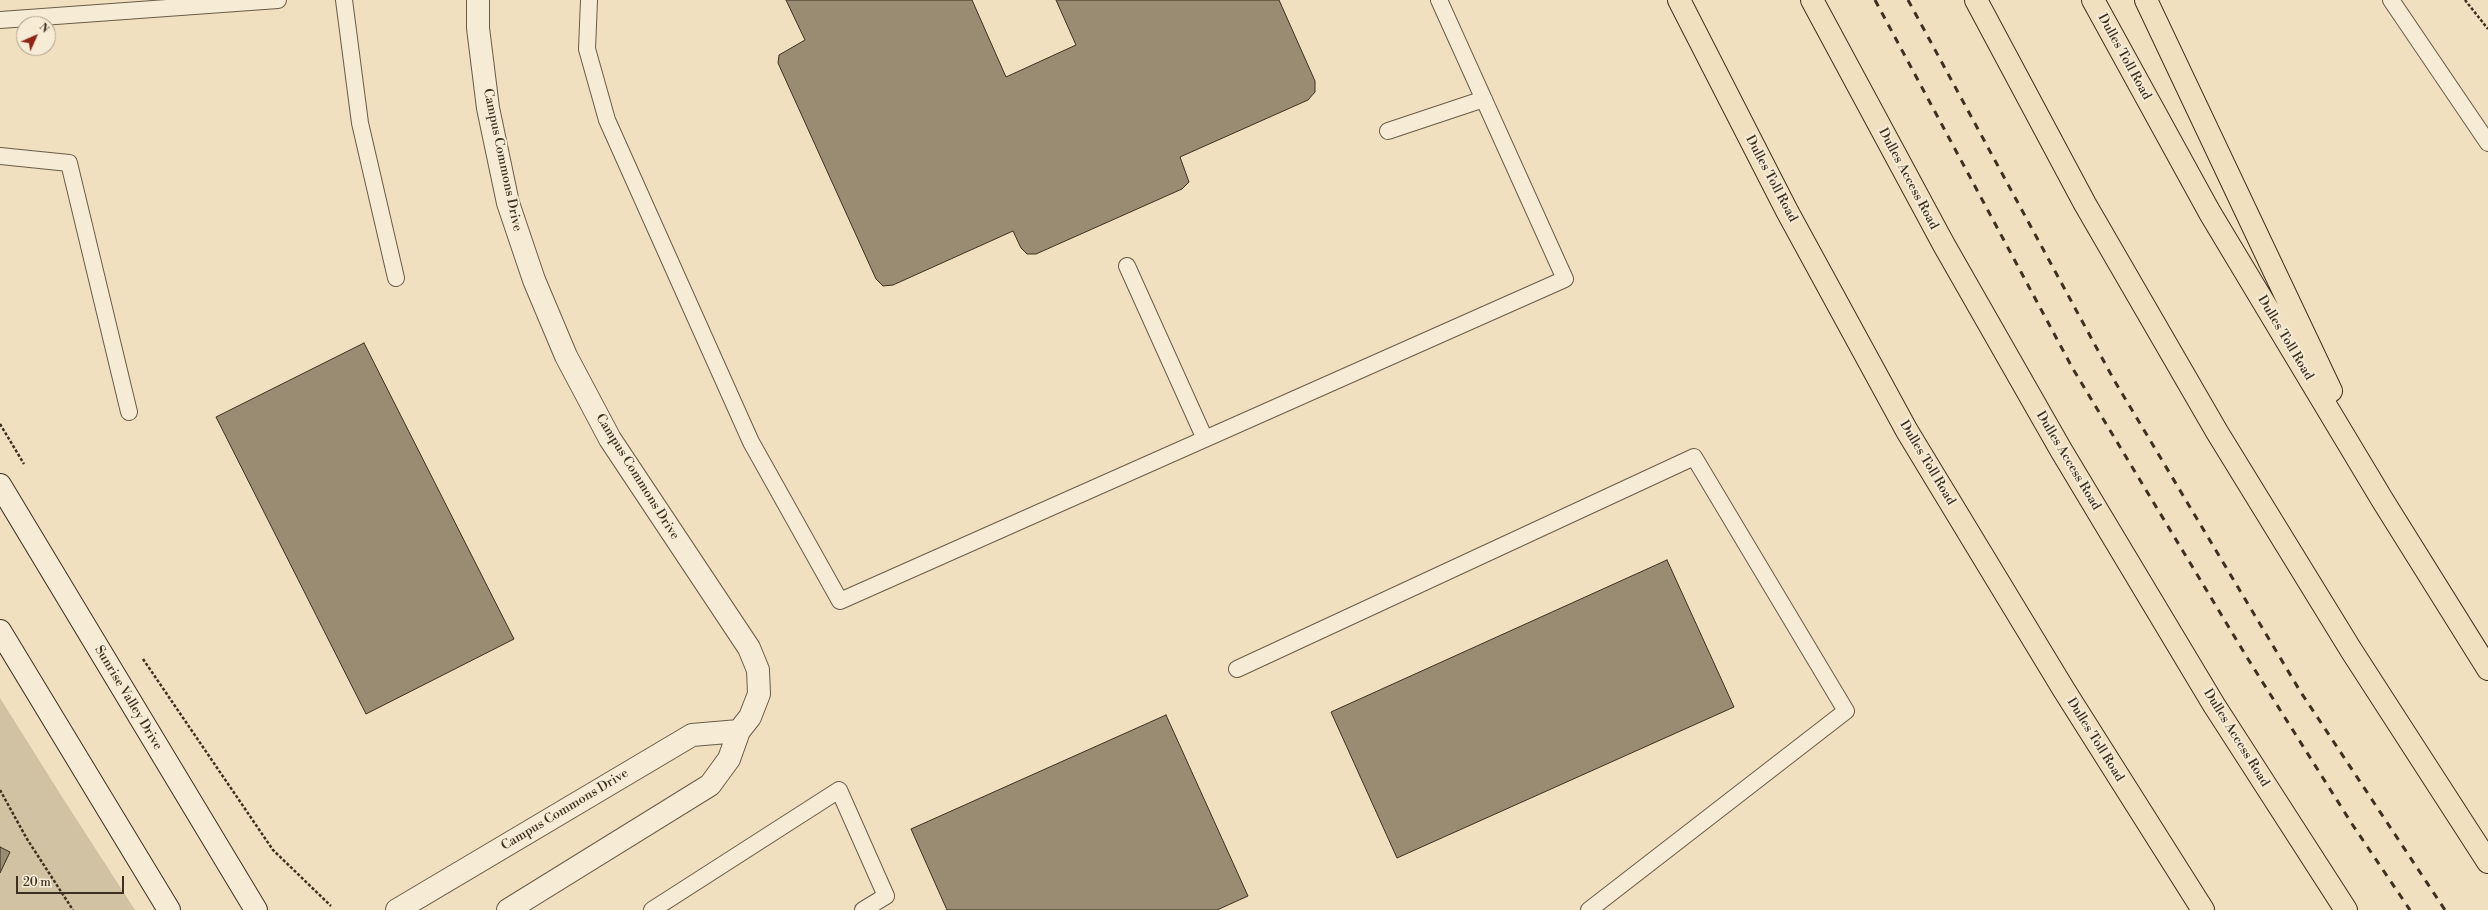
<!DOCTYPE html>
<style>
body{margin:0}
#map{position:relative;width:2488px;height:910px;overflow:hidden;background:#f1e0bf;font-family:"Libre Bodoni",serif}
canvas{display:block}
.north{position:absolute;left:16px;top:16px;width:40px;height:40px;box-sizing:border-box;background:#f6ebd5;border:1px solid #aca08d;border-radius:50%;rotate:45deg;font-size:11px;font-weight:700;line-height:16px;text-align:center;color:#3c3020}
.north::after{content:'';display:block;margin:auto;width:14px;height:18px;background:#8f2418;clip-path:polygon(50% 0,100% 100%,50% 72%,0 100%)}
.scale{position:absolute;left:16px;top:876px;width:108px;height:18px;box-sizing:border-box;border:2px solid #3c3020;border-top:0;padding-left:5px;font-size:12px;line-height:14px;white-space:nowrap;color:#3c3020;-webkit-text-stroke:3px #f6ebd5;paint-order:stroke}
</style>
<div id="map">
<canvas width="2488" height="910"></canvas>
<div class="north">N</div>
<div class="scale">20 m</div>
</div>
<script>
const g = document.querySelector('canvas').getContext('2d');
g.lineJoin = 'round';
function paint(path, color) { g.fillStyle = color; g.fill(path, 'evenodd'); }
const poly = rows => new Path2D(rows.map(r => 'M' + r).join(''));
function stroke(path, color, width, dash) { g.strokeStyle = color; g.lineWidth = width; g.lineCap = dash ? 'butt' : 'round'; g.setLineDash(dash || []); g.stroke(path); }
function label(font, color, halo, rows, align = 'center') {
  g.font = font + ' "Libre Bodoni",serif'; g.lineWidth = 4; g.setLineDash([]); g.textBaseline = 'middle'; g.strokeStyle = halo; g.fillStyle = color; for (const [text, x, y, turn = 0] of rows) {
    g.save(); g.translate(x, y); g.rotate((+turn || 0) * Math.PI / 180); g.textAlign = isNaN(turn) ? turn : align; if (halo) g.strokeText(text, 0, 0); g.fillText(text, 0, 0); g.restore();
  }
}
paint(poly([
 [0,698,64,800,135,910,0,910]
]), '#d2c2a4');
const building = poly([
 [786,0,972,0,1006,77,1076,45,1056,0,1279,0,1315,81,1315,92,1308,100,1180,157,1189,182,1182,189,1036,254,1027,254,1021,248,1013,231,893,285,883,286,876,279,778,63,779,55,805,40,786,0],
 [364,343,514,639,366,714,216,417,364,343],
 [1667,560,1734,707,1397,858,1331,712,1667,560],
 [1166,715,1248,896,1217,910,947,910,911,829,1166,715],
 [0,847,10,852,0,873,0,847]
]);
paint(building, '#9a8c73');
stroke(building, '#3c3020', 1);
const service = poly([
 [344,0,360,123,396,278],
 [589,0,587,49,607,120,751,442,840,601,1565,279,1439,0],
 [2391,0,2488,143],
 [0,20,278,0],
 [1388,131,1484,99],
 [0,156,69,163,129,412],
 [1127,266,1205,439],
 [1237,669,1694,457,1846,711,1589,910],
 [652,910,839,790,886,896,863,910]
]);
const minor = poly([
 [478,0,478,28,488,108,508,203,534,280,566,356,610,439,749,648,758,670,759,694,750,717,739,731,729,759,710,785,508,910],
 [397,910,692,735,739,731]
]);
const secondary = poly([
 [0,485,256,910],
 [0,631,169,910]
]);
const motorway = poly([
 [1679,0,1787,211,1907,431,2064,690,2203,910],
 [1812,0,1944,245,2061,450,2214,705,2346,910],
 [1976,0,2085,204,2217,432,2351,650,2488,862],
 [2093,0,2210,213,2383,501,2488,669],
 [2146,0,2331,391]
]);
stroke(service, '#695c48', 18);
stroke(minor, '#695c48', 24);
stroke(secondary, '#3c3020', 24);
stroke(motorway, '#3c3020', 24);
stroke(poly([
 [2465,0,2488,29],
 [0,424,24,464],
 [143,659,273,850,331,906],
 [0,790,27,839,73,910]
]), '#3c3020', 2.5, [3, 2]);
stroke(service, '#f6ebd5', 16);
stroke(minor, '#f6ebd5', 22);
stroke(secondary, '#f6ebd5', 22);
stroke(motorway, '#f1e0bf', 22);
stroke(poly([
 [1875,0,2073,369,2248,659,2352,824,2410,910],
 [1908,0,2114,380,2300,691,2445,910]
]), '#3c3020', 3, [7, 7]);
label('13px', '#3c3020', '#f6ebd5', [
 ["Dulles Toll Road",2124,57,61],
 ["Campus Commons Drive",502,160,78],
 ["Dulles Toll Road",1771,179,62],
 ["Dulles Access Road",1908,179,62],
 ["Dulles Toll Road",2285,338,59],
 ["Dulles Access Road",2068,461,59],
 ["Dulles Toll Road",1927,463,59],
 ["Campus Commons Drive",637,477,58],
 ["Sunrise Valley Drive",128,698,59],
 ["Dulles Access Road",2236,738,58],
 ["Dulles Toll Road",2095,740,58],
 ["Campus Commons Drive",565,810,-31]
]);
</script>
